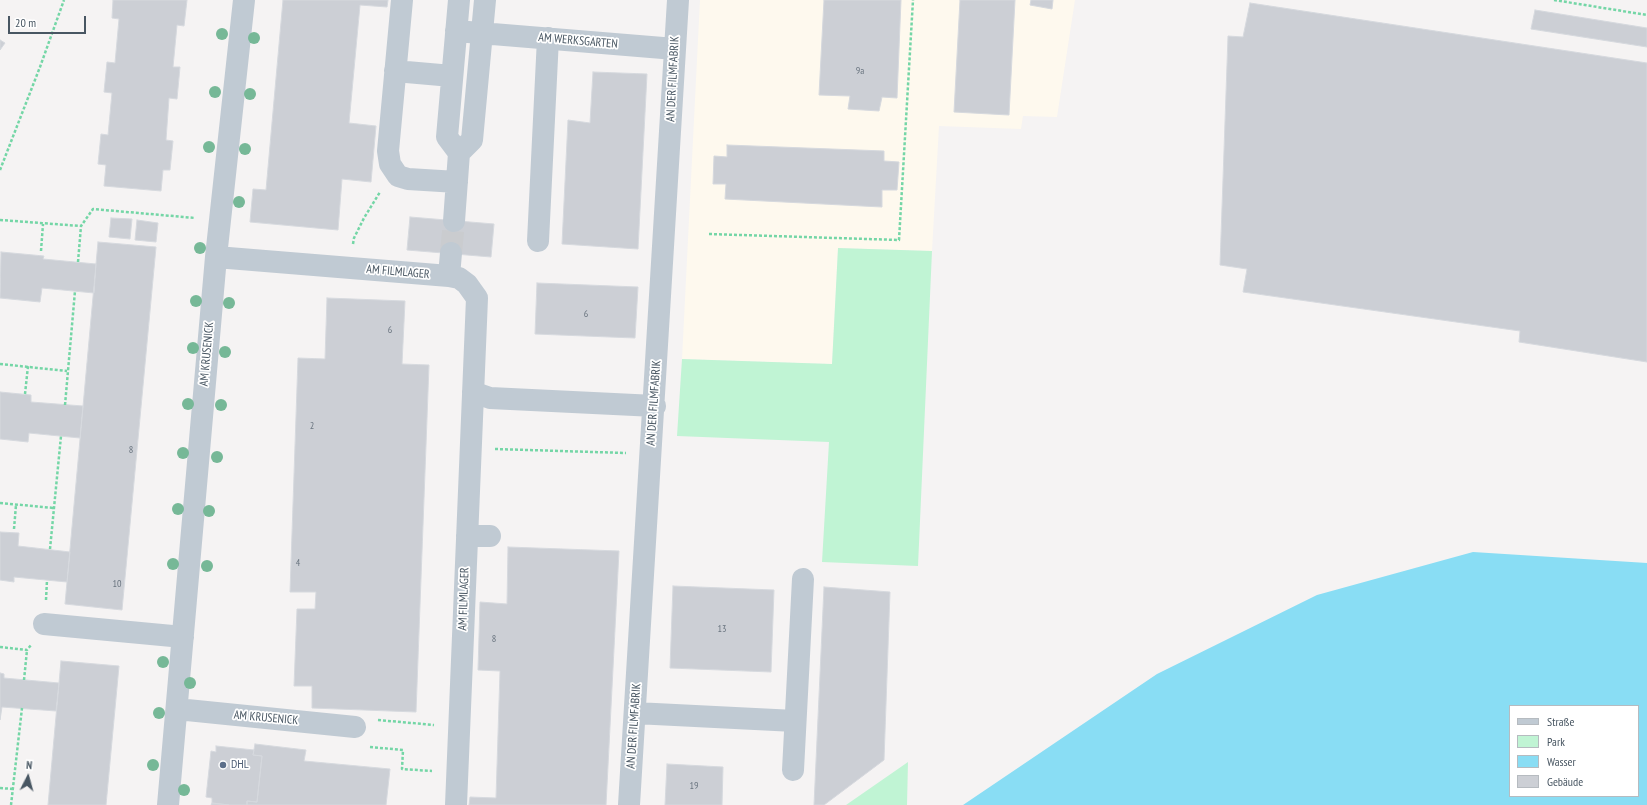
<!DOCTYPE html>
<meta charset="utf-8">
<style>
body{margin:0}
#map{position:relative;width:1647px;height:805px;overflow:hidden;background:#f5f3f3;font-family:"PT Sans Narrow",sans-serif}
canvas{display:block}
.legend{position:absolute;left:1509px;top:705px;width:130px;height:92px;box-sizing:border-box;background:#fff;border:1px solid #b6bbc0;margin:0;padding:5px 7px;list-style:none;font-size:12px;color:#485662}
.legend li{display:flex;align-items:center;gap:8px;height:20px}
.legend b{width:20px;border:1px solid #b6bbc0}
.north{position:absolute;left:8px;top:757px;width:40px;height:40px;-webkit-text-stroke:3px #fff;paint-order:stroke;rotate:6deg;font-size:11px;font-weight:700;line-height:16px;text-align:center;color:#485662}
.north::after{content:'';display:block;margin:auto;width:14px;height:18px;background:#485662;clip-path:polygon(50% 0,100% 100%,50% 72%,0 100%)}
.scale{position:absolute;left:8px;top:16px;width:78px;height:18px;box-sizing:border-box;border:2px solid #485662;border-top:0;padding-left:5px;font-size:12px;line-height:14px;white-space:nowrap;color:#485662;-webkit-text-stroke:3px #fff;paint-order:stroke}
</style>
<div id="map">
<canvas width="1647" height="805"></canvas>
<ul class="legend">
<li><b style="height:5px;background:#c0cad3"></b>Straße</li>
<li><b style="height:11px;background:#c0f4d4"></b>Park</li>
<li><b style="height:11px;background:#89ddf4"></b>Wasser</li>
<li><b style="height:11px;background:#cccfd5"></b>Gebäude</li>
</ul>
<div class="north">N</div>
<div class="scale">20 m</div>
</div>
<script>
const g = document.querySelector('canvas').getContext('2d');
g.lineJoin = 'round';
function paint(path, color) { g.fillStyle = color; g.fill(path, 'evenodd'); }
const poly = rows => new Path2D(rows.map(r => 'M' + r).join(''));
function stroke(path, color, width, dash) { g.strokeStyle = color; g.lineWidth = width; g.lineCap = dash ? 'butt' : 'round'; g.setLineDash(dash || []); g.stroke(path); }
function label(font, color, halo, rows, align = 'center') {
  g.font = font + ' "PT Sans Narrow",sans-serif'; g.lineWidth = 3.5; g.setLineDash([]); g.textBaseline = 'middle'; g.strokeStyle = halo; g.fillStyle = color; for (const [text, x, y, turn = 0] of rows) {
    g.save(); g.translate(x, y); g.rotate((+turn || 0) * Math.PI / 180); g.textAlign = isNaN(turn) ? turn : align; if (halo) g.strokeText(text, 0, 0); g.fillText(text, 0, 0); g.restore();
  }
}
paint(poly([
 [700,0,1075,0,1057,117,1023,116,1021,129,939,126,932,251,838,248,832,364,682,359]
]), '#fef9ee');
paint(poly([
 [838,248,932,251,918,566,822,562,829,442,677,436,682,359,832,364],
 [908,762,907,805,846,805]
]), '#c0f4d4');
paint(poly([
 [1473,552,1647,563,1647,805,963,805,1157,674,1317,595],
 [1510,706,1638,706,1638,796,1510,796]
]), '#89ddf4');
const building = poly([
 [113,0,187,0,184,26,177,25,173,67,180,67,177,99,169,98,166,140,173,141,170,170,163,170,161,191,104,186,106,165,98,164,101,134,108,135,112,93,104,92,107,62,115,63,119,19,112,18,113,0],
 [283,0,388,0,387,7,360,5,349,123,376,126,371,182,342,179,338,230,250,222,253,189,266,190,283,0],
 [824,0,901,0,897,98,882,97,879,111,848,109,850,96,819,95,824,0],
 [960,0,1015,0,1009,115,954,112,960,0],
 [1031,0,1053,0,1052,9,1030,5,1031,0],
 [1250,3,1647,63,1647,362,1519,342,1520,331,1243,292,1247,269,1220,265,1228,36,1243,37,1250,3],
 [1535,10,1647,28,1647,47,1531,29,1535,10],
 [0,40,5,43,0,50,0,40],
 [593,72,647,74,638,249,562,244,568,120,590,123,593,72],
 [727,145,884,151,884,161,899,162,897,190,882,190,882,207,725,199,726,184,713,184,714,156,727,157,727,145],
 [410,217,494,224,491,257,407,250,410,217],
 [111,218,132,219,130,239,109,237,111,218],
 [137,220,158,223,156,242,135,240,137,220],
 [98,242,156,247,122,610,65,604,98,242],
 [1,252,44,256,43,259,96,264,94,293,42,288,40,302,0,298,1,252],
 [537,283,638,287,635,338,535,334,537,283],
 [327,298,405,301,402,364,429,365,416,712,312,708,312,686,294,686,297,609,315,609,316,592,290,592,298,358,325,359,327,298],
 [0,392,31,395,31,402,83,406,80,438,29,433,28,442,0,439,0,392],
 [0,532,19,533,18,546,70,552,67,582,14,577,14,582,0,580,0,532],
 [508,547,619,551,606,805,469,805,470,797,496,798,500,671,478,670,480,602,507,604,508,547],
 [673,586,774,590,771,672,670,668,673,586],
 [824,587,890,592,884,760,824,805,814,805,824,587],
 [61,661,119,666,106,805,48,805,61,661],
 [0,673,4,674,4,678,59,683,56,711,2,707,0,720,0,673],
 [255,744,306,750,304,761,390,769,386,805,247,805,247,801,257,802,262,756,253,755,255,744],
 [216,746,254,750,253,755,262,756,257,802,247,801,247,805,229,805,212,803,212,798,206,797,211,751,216,752,216,746],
 [667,764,723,767,722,805,665,805,667,764],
 [212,803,229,805,211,805,212,803]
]);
paint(building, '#cccfd5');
stroke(building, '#d6d9de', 1);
stroke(poly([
 [451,253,454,221]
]), '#cacccf', 22, [22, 11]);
stroke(poly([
 [1554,0,1647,15],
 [0,170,40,67,64,0],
 [0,220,81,226,93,209,195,218],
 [709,234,899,240,913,0],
 [353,244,354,238,364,218,380,192],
 [41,251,43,224],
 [78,262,81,226],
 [0,364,67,371],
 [25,394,28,366],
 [65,405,75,291],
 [495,449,626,453],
 [0,503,54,508],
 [14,529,16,505],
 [50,549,61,436],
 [46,600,47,580],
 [0,647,27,650,31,645],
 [24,680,27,650],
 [378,720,434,725],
 [370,747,403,750,402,769,432,771],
 [0,788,13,789],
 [11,805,22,708]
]), '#74d6a6', 2.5, [3, 2]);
stroke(poly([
 [402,0,388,151,390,164,398,176,408,179,457,182],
 [456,31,675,49],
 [395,71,452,76],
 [459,153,472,140,485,0],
 [454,221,459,153,447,137,459,0],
 [538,241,548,38],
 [216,257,449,276,459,278,467,284,477,298,456,805],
 [449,276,451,253],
 [473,392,490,398,655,406],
 [467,536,490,536],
 [44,624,183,637],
 [177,709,355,727],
 [635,713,795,721],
 [793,770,803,579],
 [168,805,216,257,244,0],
 [629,805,678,0]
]), '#c0cad3', 22);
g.fillStyle = '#76b897';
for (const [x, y] of [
 [222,34],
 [254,38],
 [215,92],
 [250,94],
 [209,147],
 [245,149],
 [239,202],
 [200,248],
 [196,301],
 [229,303],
 [193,348],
 [225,352],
 [188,404],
 [221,405],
 [183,453],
 [217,457],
 [178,509],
 [209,511],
 [173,564],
 [207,566],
 [163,662],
 [190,683],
 [159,713],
 [153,765],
 [184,790]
]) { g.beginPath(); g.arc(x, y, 6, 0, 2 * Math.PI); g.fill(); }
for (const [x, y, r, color] of [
 [223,765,4,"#5c6f8a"]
]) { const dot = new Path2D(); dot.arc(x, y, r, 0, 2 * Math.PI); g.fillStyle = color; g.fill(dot); stroke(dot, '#fff', 1.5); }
label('10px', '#69747f', null, [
 ["9a",860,71],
 ["6",586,314],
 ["6",390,330],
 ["2",312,426],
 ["8",131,450],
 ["4",298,563],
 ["10",117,584],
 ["13",722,629],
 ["8",494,639],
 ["19",694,786]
]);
label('12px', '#485662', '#fff', [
 ["AM WERKSGARTEN",578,41,5],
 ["AN DER FILMFABRIK",673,79,-87],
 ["AM FILMLAGER",398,272,5],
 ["AM KRUSENICK",207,354,-85],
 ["AN DER FILMFABRIK",654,403,-86],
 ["AM FILMLAGER",464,599,-88],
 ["AM KRUSENICK",266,718,5],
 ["AN DER FILMFABRIK",634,726,-86]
]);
label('12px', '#4e5e75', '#fff', [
 ["DHL",231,765]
], 'left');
</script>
